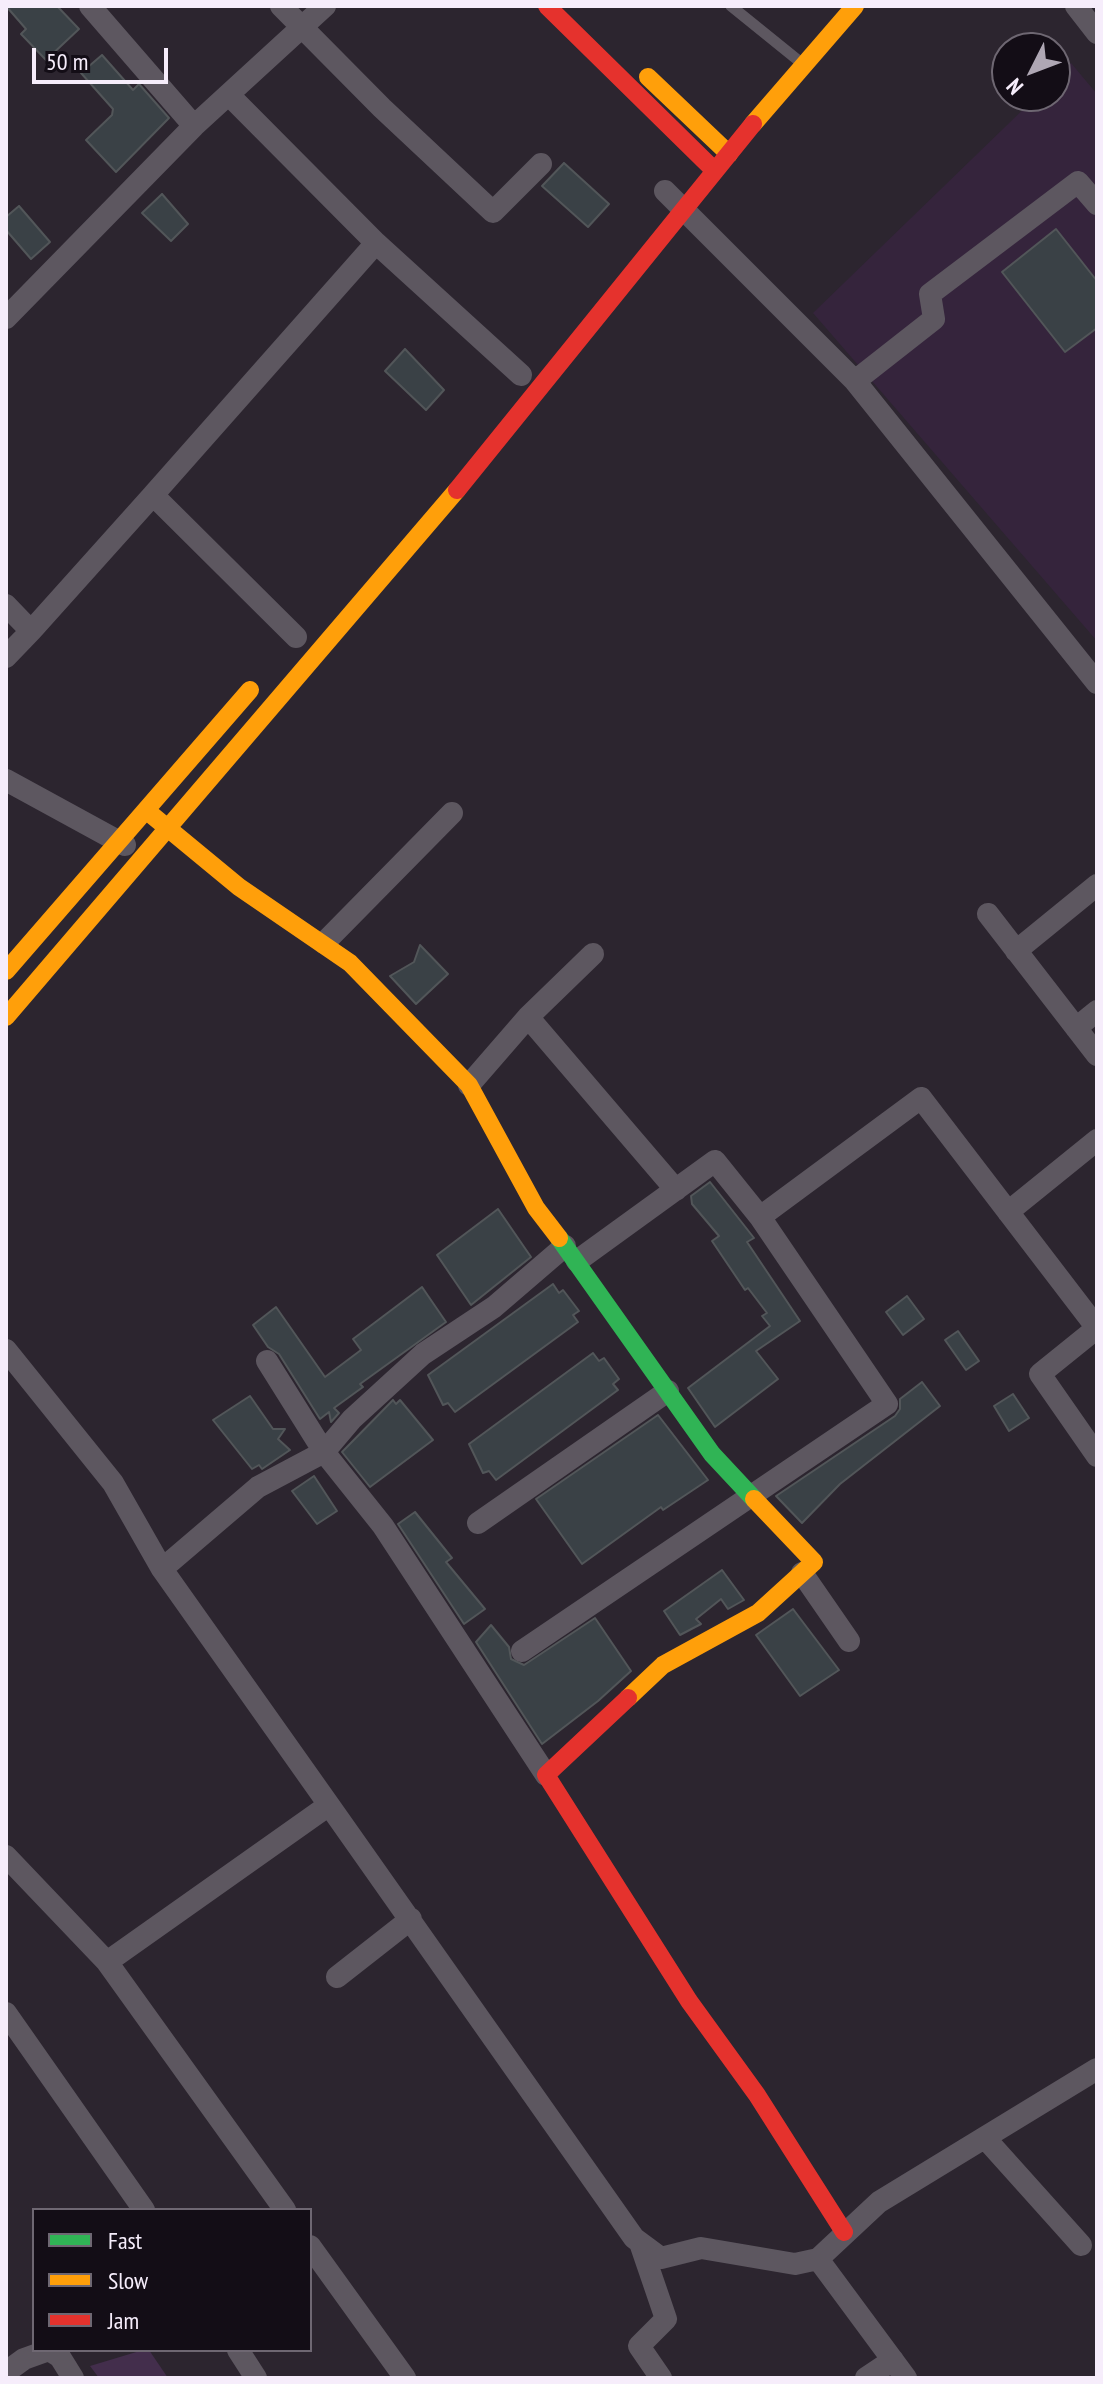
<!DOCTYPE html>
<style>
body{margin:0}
#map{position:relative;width:1103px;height:2384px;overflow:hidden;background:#2c252f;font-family:"PT Sans Narrow",sans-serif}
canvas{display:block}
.frame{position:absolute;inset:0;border:8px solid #f6edfb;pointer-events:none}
.legend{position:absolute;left:32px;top:2208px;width:280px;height:144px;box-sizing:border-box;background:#130d16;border:2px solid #6e6772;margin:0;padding:10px 14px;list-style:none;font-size:24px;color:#f6edfb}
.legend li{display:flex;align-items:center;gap:16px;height:40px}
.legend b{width:40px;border:2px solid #6e6772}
.north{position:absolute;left:991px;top:32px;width:80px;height:80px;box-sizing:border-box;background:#130d16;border:2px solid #6e6772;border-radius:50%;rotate:228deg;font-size:22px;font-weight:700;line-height:32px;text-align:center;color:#f6edfb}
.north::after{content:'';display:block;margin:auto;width:28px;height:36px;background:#afa7b4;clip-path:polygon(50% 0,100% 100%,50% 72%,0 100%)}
.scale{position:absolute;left:32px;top:48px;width:136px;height:36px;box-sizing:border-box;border:4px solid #f6edfb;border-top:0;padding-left:10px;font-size:24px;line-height:28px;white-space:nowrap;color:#f6edfb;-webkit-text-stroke:6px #130d16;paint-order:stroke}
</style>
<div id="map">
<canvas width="1103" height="2384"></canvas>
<div class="frame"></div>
<ul class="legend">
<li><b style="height:10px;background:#30b455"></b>Fast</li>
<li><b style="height:10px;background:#ff9f0a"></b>Slow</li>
<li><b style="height:10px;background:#e5322d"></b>Jam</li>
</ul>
<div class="north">N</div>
<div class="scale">50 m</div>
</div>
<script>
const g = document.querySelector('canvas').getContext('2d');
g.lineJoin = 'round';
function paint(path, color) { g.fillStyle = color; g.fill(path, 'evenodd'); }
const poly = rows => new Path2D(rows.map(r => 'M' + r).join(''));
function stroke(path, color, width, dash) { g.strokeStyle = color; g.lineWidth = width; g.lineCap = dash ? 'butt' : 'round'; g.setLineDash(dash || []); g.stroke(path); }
paint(poly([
 [1071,63,1097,94,1097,641,813,313,1037,96,1055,96,1055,78]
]), '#35243c');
paint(poly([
 [143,2350,149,2350,168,2378,99,2378,90,2366]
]), '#432e4c');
const building = poly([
 [6,6,57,6,79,29,46,60,21,34,26,29,6,6],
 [102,55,133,90,139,84,169,118,116,172,86,140,112,115,113,109,81,73,102,55],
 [564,163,609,204,588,227,542,186,564,163],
 [162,194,188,224,171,241,142,213,162,194],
 [19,206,50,242,31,259,6,230,6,217,19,206],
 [1056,229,1097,281,1097,328,1065,352,1002,272,1056,229],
 [405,349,444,390,426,410,385,371,405,349],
 [420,945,448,974,416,1004,390,976,414,962,420,945],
 [710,1182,754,1238,747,1242,800,1321,756,1351,778,1379,715,1427,688,1388,770,1326,762,1316,767,1313,748,1288,745,1290,712,1241,719,1236,692,1204,691,1196,710,1182],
 [498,1209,531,1257,471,1305,437,1255,498,1209],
 [553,1284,559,1293,563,1290,579,1311,573,1315,578,1322,455,1412,448,1403,443,1405,428,1375,553,1284],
 [422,1287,446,1322,360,1384,363,1387,334,1408,339,1413,331,1422,329,1412,320,1419,279,1354,268,1347,253,1325,276,1307,325,1377,361,1350,353,1339,422,1287],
 [907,1296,924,1319,903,1335,886,1312,907,1296],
 [958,1331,979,1361,966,1370,945,1340,958,1331],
 [593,1353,599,1361,604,1358,619,1379,613,1384,618,1390,496,1480,489,1471,483,1473,469,1444,593,1353],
 [922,1382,940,1406,840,1484,802,1523,776,1496,895,1416,900,1409,900,1399,922,1382],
 [1013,1394,1029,1418,1009,1431,994,1406,1013,1394],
 [250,1396,273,1429,285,1429,278,1439,290,1450,262,1469,259,1465,252,1469,213,1420,250,1396],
 [393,1400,396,1404,400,1400,433,1440,370,1487,342,1452,393,1400],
 [658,1415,708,1480,663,1510,661,1507,582,1564,536,1499,658,1415],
 [314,1476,337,1511,317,1524,292,1491,314,1476],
 [415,1512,452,1558,446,1562,485,1609,464,1624,398,1524,415,1512],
 [722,1570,744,1600,728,1609,721,1599,696,1619,701,1624,680,1635,664,1611,722,1570],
 [793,1609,839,1670,800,1696,756,1635,793,1609],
 [595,1618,631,1671,598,1701,542,1744,476,1642,491,1625,509,1647,511,1659,524,1665,595,1618]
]);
paint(building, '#3a4146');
stroke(building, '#525659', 2);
stroke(poly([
 [731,6,799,61]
]), '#5d5760', 11);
stroke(poly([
 [90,6,194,126],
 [281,6,382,108,493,212,541,164],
 [1076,6,1097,33],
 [229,95,376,243,521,375],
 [665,191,855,381,1097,683],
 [6,318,194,126,325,6],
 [855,381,934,319,930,294,1078,182,1097,204],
 [6,605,31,631,6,657],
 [31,631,153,495],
 [296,637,153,495,376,243],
 [6,780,125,845],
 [988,914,1097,1055],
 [324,943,452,813],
 [1016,951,1097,885],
 [528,1017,676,1190],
 [1076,1028,1097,1011],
 [469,1085,528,1017,593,954],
 [1008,1212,1097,1140],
 [577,1261,715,1161,760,1217],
 [1097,1328,1040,1374,1097,1456],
 [6,1350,113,1483,162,1569,258,1487,324,1452,352,1419,423,1354,494,1307,565,1246],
 [267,1361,324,1452,383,1526,546,1775],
 [478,1523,668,1391],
 [802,1573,849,1641],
 [522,1651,887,1404,760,1217,921,1098,1097,1328],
 [329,1805,634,2238,661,2258,701,2248,795,2264,818,2259],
 [6,1856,107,1962,285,2210],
 [107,1962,329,1805,162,1569],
 [337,1977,411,1919],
 [6,2013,144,2210],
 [985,2138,1081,2245],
 [640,2243,666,2319,639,2346,661,2378],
 [310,2246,405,2378],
 [238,2350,256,2378],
 [6,2372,24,2359,49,2350,60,2357,73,2378],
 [866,2378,893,2360],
 [906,2378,818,2259,879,2202,1097,2069]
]), '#5d5760', 22);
stroke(poly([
 [559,1238,712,1454,754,1499]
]), '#30b455', 18);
stroke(poly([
 [648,77,729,154],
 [753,124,855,6],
 [153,816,239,887,350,963,469,1085,536,1208,559,1238],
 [6,971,250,690],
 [6,1017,457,490],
 [628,1698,663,1665,758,1613,814,1562,754,1499]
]), '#ff9f0a', 18);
stroke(poly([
 [547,6,714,170],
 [457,490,753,124],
 [628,1698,546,1775,689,2001,757,2095,844,2232]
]), '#e5322d', 18);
</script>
